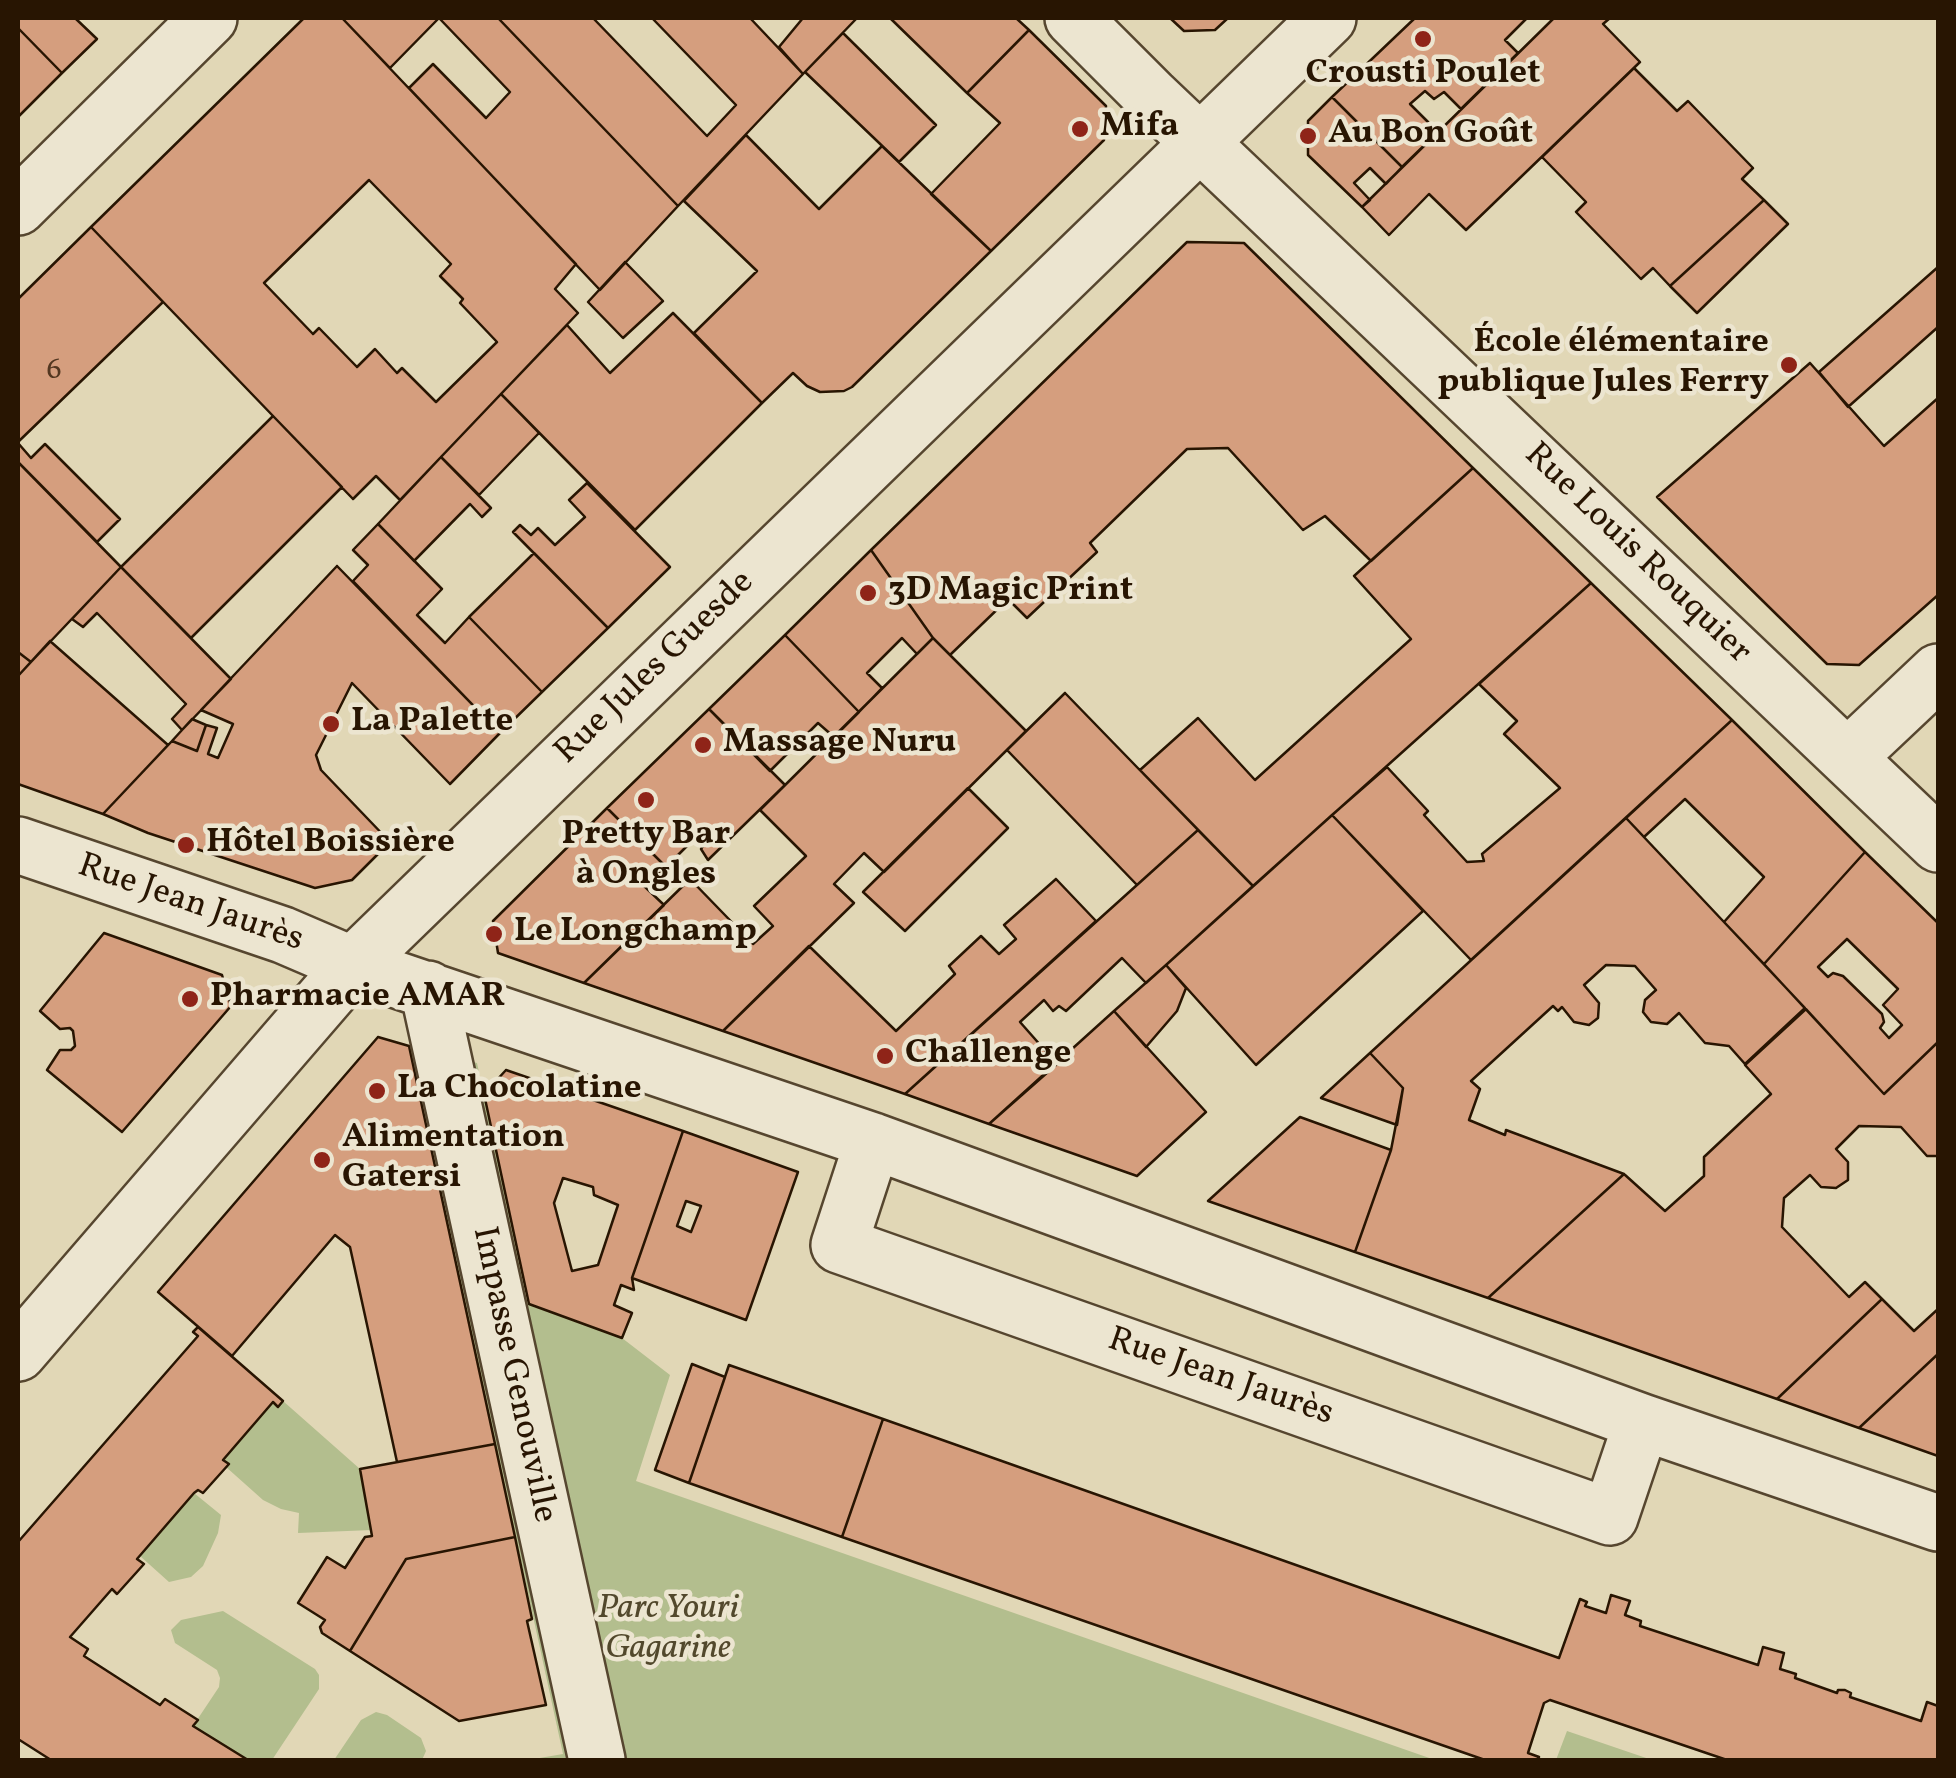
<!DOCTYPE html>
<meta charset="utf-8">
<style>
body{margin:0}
#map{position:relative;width:1956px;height:1778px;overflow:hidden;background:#e1d7b6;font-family:Vollkorn,serif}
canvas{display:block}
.frame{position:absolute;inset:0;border:20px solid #281502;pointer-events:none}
</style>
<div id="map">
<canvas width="1956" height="1778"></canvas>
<div class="frame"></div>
</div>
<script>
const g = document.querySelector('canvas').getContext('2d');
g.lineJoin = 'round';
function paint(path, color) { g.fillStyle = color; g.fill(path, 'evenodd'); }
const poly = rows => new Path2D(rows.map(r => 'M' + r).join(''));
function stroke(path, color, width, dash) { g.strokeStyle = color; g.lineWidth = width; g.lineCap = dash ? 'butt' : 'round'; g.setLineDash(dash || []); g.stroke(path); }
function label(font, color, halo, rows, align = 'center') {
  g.font = font + ' Vollkorn,serif'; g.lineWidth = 9; g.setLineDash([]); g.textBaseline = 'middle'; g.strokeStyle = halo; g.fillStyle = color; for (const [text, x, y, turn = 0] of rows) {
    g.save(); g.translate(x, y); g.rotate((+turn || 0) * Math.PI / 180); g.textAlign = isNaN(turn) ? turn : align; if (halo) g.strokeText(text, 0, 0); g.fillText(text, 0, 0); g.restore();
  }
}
paint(poly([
 [409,1046,477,1063,529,1304,622,1338,670,1375,636,1481,1435,1760,528,1760,563,1754],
 [283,1401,360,1469,372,1530,298,1533,299,1513,281,1509,263,1500,226,1467,223,1460,273,1402,278,1406],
 [194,1493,221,1515,218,1533,203,1566,191,1577,169,1582,140,1556],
 [223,1611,315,1669,319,1675,319,1689,272,1760,248,1760,193,1726,219,1687,220,1678,217,1670,175,1643,171,1630,181,1620],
 [376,1712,387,1715,421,1738,426,1751,422,1760,334,1760,361,1720],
 [1567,1731,1652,1760,1556,1760]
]), '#b3be8e');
const building = poly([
 [18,18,75,18,97,39,62,73,18,28,18,18],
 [304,18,342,18,576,264,555,289,578,313,400,500,376,476,353,499,91,227,304,18],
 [369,180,451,264,440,276,463,299,460,303,497,342,436,402,402,368,397,373,375,349,357,367,319,328,313,334,264,283,369,180],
 [342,18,498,18,678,206,600,290,409,88,433,64,486,118,510,92,439,18,390,68,342,18],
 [502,18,593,18,707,136,736,105,652,18,750,18,803,74,678,206,500,20,502,18],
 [803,18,857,18,803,74,779,47,803,18],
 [890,18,1016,18,1029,30,967,93,890,18],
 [1170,18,1228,18,1215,30,1184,31,1170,18],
 [1415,18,1527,18,1505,40,1518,53,1461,109,1444,92,1434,99,1425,91,1410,104,1438,132,1402,167,1332,97,1415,18],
 [1554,18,1610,18,1603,24,1640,62,1466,230,1429,194,1389,235,1362,207,1554,18],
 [18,28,62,73,18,117,18,28],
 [1029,30,1106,106,1104,140,991,251,931,194,1000,123,967,93,1029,30],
 [843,33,936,125,899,162,805,72,843,33],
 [1634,68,1677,111,1688,101,1753,168,1742,179,1764,200,1670,286,1653,268,1641,279,1576,212,1586,202,1542,157,1634,68],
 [1332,97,1402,167,1386,184,1370,168,1354,183,1370,200,1362,207,1308,155,1308,121,1332,97],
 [746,135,819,209,882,146,991,251,852,387,844,391,820,392,807,386,793,373,762,403,694,333,757,271,684,201,746,135],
 [1764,200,1788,224,1697,313,1670,286,1764,200],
 [91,227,163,302,18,442,18,299,91,227],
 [1187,242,1244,243,1473,468,1371,561,1325,516,1303,530,1228,448,1187,449,1090,543,1097,552,1027,618,1008,599,950,655,933,638,871,550,1187,242],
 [625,262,663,301,623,338,588,302,625,262],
 [1938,267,1938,327,1848,407,1819,372,1938,267],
 [673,313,762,403,635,530,501,394,567,325,610,373,673,313],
 [1810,363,1884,446,1938,398,1938,595,1859,665,1827,664,1657,497,1810,363],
 [501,394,539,433,479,495,441,457,501,394],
 [273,416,342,487,191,638,121,567,273,416],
 [18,443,31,458,45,444,120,519,97,542,18,462,18,443],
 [441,457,491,508,482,517,470,504,414,561,378,524,441,457],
 [18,462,121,567,31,662,18,652,18,462],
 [1473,468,1591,583,1253,886,1140,770,1198,718,1255,780,1411,639,1354,576,1473,468],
 [587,483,670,567,608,628,513,532,520,525,531,535,538,528,555,545,585,517,569,500,587,483],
 [378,524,442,589,417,615,445,643,469,617,542,692,500,733,353,581,368,565,353,550,378,524],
 [871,550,933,638,917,654,902,638,867,673,882,688,859,712,785,635,871,550],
 [534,553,608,628,542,692,469,617,534,553],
 [337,566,500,733,450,784,352,683,316,755,321,770,390,842,352,880,315,888,148,833,103,814,172,741,197,751,206,725,217,728,208,754,218,758,233,724,201,710,337,566],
 [121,567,231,679,182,730,172,719,186,704,97,613,83,627,72,619,121,567],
 [1591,583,1732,720,1471,960,1332,815,1387,767,1428,811,1424,815,1467,862,1484,861,1482,854,1560,788,1504,734,1517,721,1479,684,1591,583],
 [785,635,859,712,834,737,818,723,770,771,709,709,785,635],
 [933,638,1026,731,884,872,864,853,834,884,854,903,723,1031,584,983,690,879,753,944,773,926,754,906,806,856,760,810,933,638],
 [50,641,168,745,103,814,18,784,18,676,50,641],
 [18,652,31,662,18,676,18,652],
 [1065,693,1198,830,1137,885,1007,750,1065,693],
 [709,709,785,785,708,860,701,849,705,843,698,835,666,867,607,808,709,709],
 [192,719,206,725,197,751,172,741,192,719],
 [1732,720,1865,852,1764,964,1724,922,1764,877,1685,799,1644,837,1626,818,1732,720],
 [968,788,1008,828,905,931,863,892,968,788],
 [607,808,666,867,642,884,664,905,584,983,498,953,493,921,607,808],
 [1332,815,1423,911,1256,1065,1166,965,1332,815],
 [1626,818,1805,1008,1745,1064,1729,1046,1705,1043,1679,1013,1667,1024,1651,1022,1643,1012,1645,1000,1656,990,1635,966,1606,965,1584,985,1599,1003,1598,1018,1589,1025,1574,1022,1562,1007,1558,1011,1553,1006,1471,1081,1480,1089,1469,1120,1505,1135,1506,1130,1624,1174,1488,1298,1355,1252,1391,1150,1403,1088,1370,1053,1626,818],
 [1198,830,1253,886,1166,965,1146,983,1122,958,1066,1011,1059,1006,1053,1011,1044,1000,1020,1022,1057,1064,989,1124,905,1094,1198,830],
 [1865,852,1938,923,1938,1042,1884,1094,1764,964,1865,852],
 [1847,939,1898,989,1883,1005,1902,1025,1889,1038,1880,1028,1884,1022,1882,1014,1843,976,1833,973,1828,977,1818,967,1847,939],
 [1056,879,1096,921,905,1094,723,1031,809,946,896,1031,955,974,949,966,981,936,999,954,1016,939,1004,925,1056,879],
 [104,933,222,975,231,1006,122,1132,47,1070,60,1050,71,1050,75,1046,73,1031,70,1028,60,1029,40,1011,104,933],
 [1166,965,1186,988,1177,1011,1146,1047,1114,1011,1166,965],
 [1806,1009,1884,1094,1938,1042,1938,1156,1927,1156,1901,1127,1859,1126,1836,1149,1848,1162,1848,1180,1836,1188,1821,1187,1810,1175,1784,1198,1782,1227,1849,1297,1865,1282,1882,1299,1777,1399,1488,1298,1624,1174,1665,1211,1704,1176,1704,1157,1771,1094,1745,1065,1806,1009],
 [1114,1011,1206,1112,1137,1176,989,1124,1114,1011],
 [378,1037,409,1046,495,1444,397,1462,350,1247,335,1235,232,1356,158,1292,378,1037],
 [1370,1053,1403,1088,1397,1125,1321,1098,1370,1053],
 [506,1070,683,1131,632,1278,634,1290,621,1285,614,1305,632,1313,622,1338,529,1304,484,1094,506,1070],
 [563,1178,593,1187,594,1195,618,1205,598,1265,572,1271,554,1203,563,1178],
 [1300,1117,1391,1150,1355,1252,1208,1201,1300,1117],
 [683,1131,798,1172,746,1320,632,1278,683,1131],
 [686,1201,701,1206,691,1232,677,1226,686,1201],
 [1882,1299,1914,1331,1938,1309,1938,1354,1859,1428,1777,1399,1882,1299],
 [198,1327,283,1401,278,1407,273,1402,223,1460,229,1464,203,1493,198,1490,194,1493,137,1559,144,1564,117,1594,112,1589,70,1637,88,1649,84,1656,160,1705,165,1699,198,1720,193,1726,248,1760,51,1760,18,1739,18,1542,198,1336,193,1332,198,1327],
 [1938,1354,1938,1456,1859,1428,1938,1354],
 [692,1364,725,1377,689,1483,655,1470,692,1364],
 [729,1365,883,1419,842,1537,689,1483,729,1365],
 [883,1419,1559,1658,1580,1599,1587,1602,1585,1606,1606,1613,1611,1595,1630,1601,1625,1615,1641,1621,1640,1626,1758,1665,1763,1647,1784,1653,1780,1669,1796,1674,1795,1678,1837,1693,1838,1690,1845,1690,1851,1693,1850,1697,1921,1721,1927,1702,1938,1706,1938,1760,1727,1760,1550,1700,1544,1703,1528,1753,1539,1757,1537,1760,1485,1760,842,1537,883,1419],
 [495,1444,515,1537,406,1559,350,1651,322,1633,320,1627,325,1620,298,1603,327,1557,345,1568,365,1537,372,1536,360,1469,495,1444],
 [515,1537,532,1619,527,1621,546,1705,459,1721,350,1651,406,1559,515,1537]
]);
paint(building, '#d59e7e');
stroke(building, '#281502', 2.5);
const minor = poly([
 [1073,18,1151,96,1938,844],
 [18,207,209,18],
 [1849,756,1938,672],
 [18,845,283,935,353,965,873,1141,1642,1422,1938,1523],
 [428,989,597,1760],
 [873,1141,839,1245,1610,1517,1642,1422],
 [18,1353,353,965,1328,18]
]);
stroke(minor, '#56462f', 60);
stroke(minor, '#ece5d0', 55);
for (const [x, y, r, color] of [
 [1423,39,10,"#8f2418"],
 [1080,129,10,"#8f2418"],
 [1308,136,10,"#8f2418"],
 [1789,365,10,"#8f2418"],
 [868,593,10,"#8f2418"],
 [331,724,10,"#8f2418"],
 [703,745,10,"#8f2418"],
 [646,800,10,"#8f2418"],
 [186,845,10,"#8f2418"],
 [494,934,10,"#8f2418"],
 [190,999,10,"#8f2418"],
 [885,1056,10,"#8f2418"],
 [377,1091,10,"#8f2418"],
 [322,1160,10,"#8f2418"]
]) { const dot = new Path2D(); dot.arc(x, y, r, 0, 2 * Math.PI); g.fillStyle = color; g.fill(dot); stroke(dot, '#ece5d0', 4); }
label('30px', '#533721', null, [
 ["6",54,372]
]);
label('bold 35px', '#281502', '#ece5d0', [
 ["Crousti Poulet",1423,76,"center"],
 ["Mifa",1100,129],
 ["Au Bon Goût",1328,136],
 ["École élémentaire",1769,345,"right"],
 ["publique Jules Ferry",1769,385,"right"],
 ["3D Magic Print",888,593],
 ["La Palette",351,724],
 ["Massage Nuru",723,745],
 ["Pretty Bar",646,837,"center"],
 ["à Ongles",646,877,"center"],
 ["Hôtel Boissière",206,845],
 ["Le Longchamp",514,934],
 ["Pharmacie AMAR",210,999],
 ["Challenge",905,1056],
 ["La Chocolatine",397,1091],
 ["Alimentation",342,1140],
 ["Gatersi",342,1180]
], 'left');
label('35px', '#281502', '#ece5d0', [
 ["Rue Louis Rouquier",1636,555,44],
 ["Rue Jules Guesde",656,669,-44],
 ["Rue Jean Jaurès",190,905,19],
 ["Impasse Genouville",512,1375,78],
 ["Rue Jean Jaurès",1220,1379,19]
]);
label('italic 35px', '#52482c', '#ece5d0', [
 ["Parc Youri",668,1611],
 ["Gagarine",668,1651]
]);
</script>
